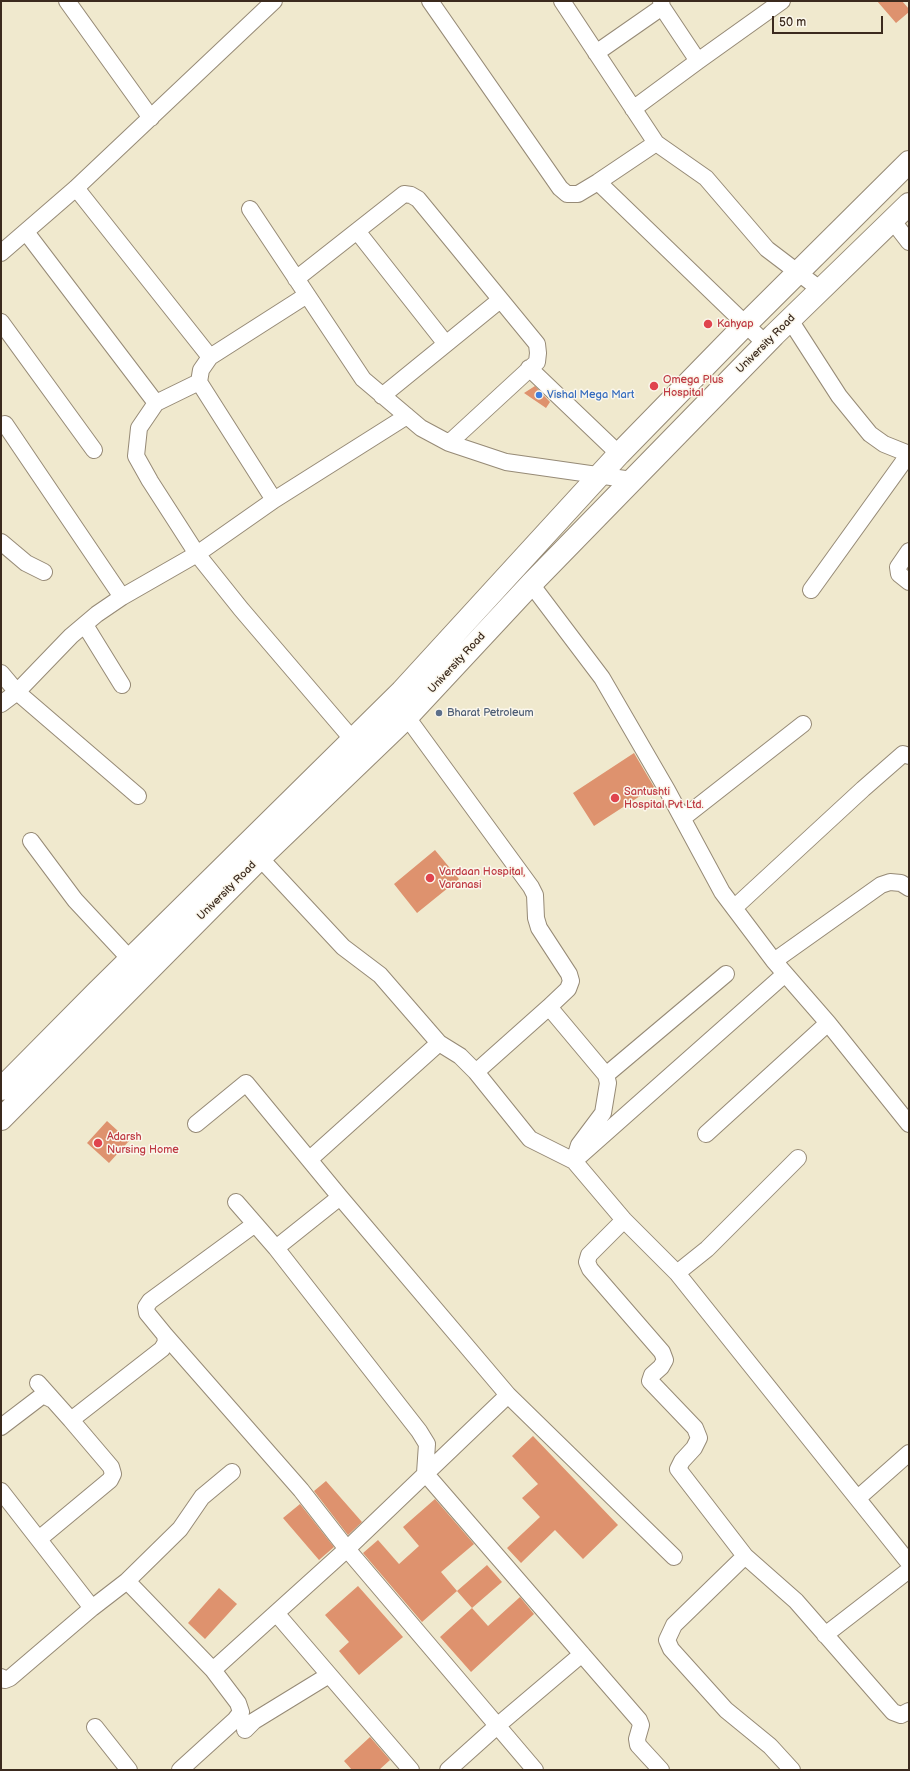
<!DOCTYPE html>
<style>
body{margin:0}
#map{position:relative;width:910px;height:1771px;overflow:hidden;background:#f0e9ce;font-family:"Balsamiq Sans",sans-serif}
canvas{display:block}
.frame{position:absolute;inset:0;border:2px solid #3b2a1e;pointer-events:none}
.scale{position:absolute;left:772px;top:16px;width:111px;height:18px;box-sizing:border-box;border:2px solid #3b2a1e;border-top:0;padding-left:5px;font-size:12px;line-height:14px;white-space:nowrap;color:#3b2a1e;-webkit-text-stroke:3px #fbf7ec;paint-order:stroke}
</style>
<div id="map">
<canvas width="910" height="1771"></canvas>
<div class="frame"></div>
<div class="scale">50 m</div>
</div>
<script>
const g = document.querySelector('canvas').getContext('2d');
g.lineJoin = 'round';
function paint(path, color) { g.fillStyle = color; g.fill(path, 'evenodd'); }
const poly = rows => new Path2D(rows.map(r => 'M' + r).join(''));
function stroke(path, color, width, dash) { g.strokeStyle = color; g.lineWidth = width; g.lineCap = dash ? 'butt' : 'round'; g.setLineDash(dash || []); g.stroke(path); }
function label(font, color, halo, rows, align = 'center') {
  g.font = font + ' "Balsamiq Sans",sans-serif'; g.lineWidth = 3; g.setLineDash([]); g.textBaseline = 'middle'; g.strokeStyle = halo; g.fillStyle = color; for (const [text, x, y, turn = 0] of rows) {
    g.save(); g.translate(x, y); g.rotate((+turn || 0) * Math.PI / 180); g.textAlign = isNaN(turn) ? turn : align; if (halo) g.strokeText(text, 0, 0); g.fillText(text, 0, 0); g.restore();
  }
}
paint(poly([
 [877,1,902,1,909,9,909,12,896,23],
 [535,386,550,402,546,408,524,393],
 [634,753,654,787,594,826,573,793],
 [435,850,459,879,417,913,394,884],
 [107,1121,129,1141,109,1163,87,1143],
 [533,1436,618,1525,583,1559,555,1530,521,1563,507,1548,540,1517,522,1498,538,1484,512,1456],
 [326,1481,362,1522,348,1535,314,1491],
 [435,1499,474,1544,441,1572,457,1591,422,1622,363,1553,378,1540,399,1564,419,1546,403,1527],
 [300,1504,334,1547,319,1560,283,1518],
 [487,1565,502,1582,472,1608,457,1591],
 [358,1586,403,1637,359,1675,339,1651,349,1642,325,1615],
 [219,1588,237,1604,205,1639,188,1623],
 [520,1597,534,1614,471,1672,440,1637,472,1608,488,1626],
 [370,1737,390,1760,379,1770,352,1770,344,1761]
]), '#de926e');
const street = poly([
 [67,1,151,118],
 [430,1,560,188,567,194,578,194,598,182,656,143,706,178,767,249,821,290],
 [562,1,656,143],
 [661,1,662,7,698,61],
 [596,53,662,7],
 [633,109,698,61,782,1],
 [598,182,766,344],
 [76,188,210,357],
 [250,209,363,379,421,428,449,443,506,462,632,480],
 [892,220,909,242],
 [357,231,446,344],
 [26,232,156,403],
 [1,253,76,188,274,1],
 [296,279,404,194,411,195,418,199,537,344,538,353,537,362,449,443],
 [790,320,839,396,870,434,884,444,909,454],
 [1,322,94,450],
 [529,368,619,454],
 [199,382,156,403,139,428,136,456,150,481,197,554,241,609,359,747],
 [382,396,500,300],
 [5,424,122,597],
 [274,500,199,382,201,370,210,357,307,295],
 [1,542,26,563,44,572],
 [909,551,898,567,899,574,909,582],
 [531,584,602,678,667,790,722,892,774,961,828,1023,909,1124],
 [811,590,909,454],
 [85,625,122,685],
 [1,673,17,692,138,796],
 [1,704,17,692,71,636,97,614,122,597,197,554,274,500,407,416],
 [401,709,531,887,535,895,536,918,539,928,569,974,571,981,568,989,549,1007,606,1075,608,1083,603,1113,579,1145,574,1161,624,1220,677,1273,909,1563],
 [683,818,803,724],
 [31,841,75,900,130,959],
 [260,858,343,947,380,975,439,1043,460,1056,476,1072,530,1139,574,1161,785,974],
 [734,908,863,789,903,754,909,756],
 [774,961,881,885,890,882,901,883,909,888],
 [476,1072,549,1007],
 [606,1075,726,974],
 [196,1124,246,1083,340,1197,508,1395,674,1557],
 [706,1134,828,1023],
 [310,1159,439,1043],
 [236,1202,276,1248,419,1431,427,1444,425,1473,639,1720,641,1725,637,1739,638,1745,661,1770],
 [624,1220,589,1255,587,1262,590,1269,662,1352,665,1360,661,1367,652,1375,650,1381,695,1428,699,1438,694,1448,682,1461,678,1469,745,1556,796,1601,893,1712,901,1715,909,1711],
 [276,1248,340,1197],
 [677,1273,707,1249,798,1158],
 [165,1335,301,1490,347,1549,535,1770],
 [38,1383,71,1420],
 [1,1427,43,1395,53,1400],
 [1,1491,92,1608],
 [858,1498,909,1453],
 [39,1539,110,1480,113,1474,111,1467,71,1420,162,1349,166,1342,165,1335,147,1313,146,1307,150,1301,255,1224],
 [745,1556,674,1625,667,1640,671,1649,726,1710,770,1746,792,1770],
 [127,1581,180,1529,202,1497,232,1472],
 [276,1613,411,1770],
 [825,1635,909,1570],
 [1,1677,5,1680,10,1678,92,1608,127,1581,213,1670],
 [95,1727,129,1770],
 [245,1730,254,1721,329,1675],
 [180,1770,235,1720,241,1712,238,1703,213,1670,347,1549,508,1395],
 [448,1770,497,1726,582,1654]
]);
const primary = poly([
 [1,1089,96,993,402,691,619,454,745,325,909,162],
 [1,1119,260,858,407,717,531,584,774,335,909,204]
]);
stroke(street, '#968a76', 18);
stroke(primary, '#968a76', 24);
stroke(street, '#fff', 16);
stroke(primary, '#fff', 22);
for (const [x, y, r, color] of [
 [708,324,5,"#e0444e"],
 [654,386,5,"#e0444e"],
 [539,395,4,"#3f7fe0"],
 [439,713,4,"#5c6f8a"],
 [615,798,5,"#e0444e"],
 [430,878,5,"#e0444e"],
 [98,1143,5,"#e0444e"]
]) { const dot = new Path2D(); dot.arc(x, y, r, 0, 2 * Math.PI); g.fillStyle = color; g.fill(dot); stroke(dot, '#fbf7ec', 1.5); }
label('11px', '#be3a42', '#fbf7ec', [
 ["Kahyap",717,324],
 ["Omega Plus",663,380],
 ["Hospital",663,393],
 ["Santushti",624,792],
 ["Hospital Pvt Ltd.",624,805],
 ["Vardaan Hospital,",439,872],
 ["Varanasi",439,885],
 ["Adarsh",107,1137],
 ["Nursing Home",107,1150]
], 'left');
label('11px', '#3b2a1e', '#fbf7ec', [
 ["University Road",766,344,-45],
 ["University Road",457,663,-47],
 ["University Road",227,891,-45]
]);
label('11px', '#366cbe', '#fbf7ec', [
 ["Vishal Mega Mart",547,395]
], 'left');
label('11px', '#4e5e75', '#fbf7ec', [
 ["Bharat Petroleum",447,713]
], 'left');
</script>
